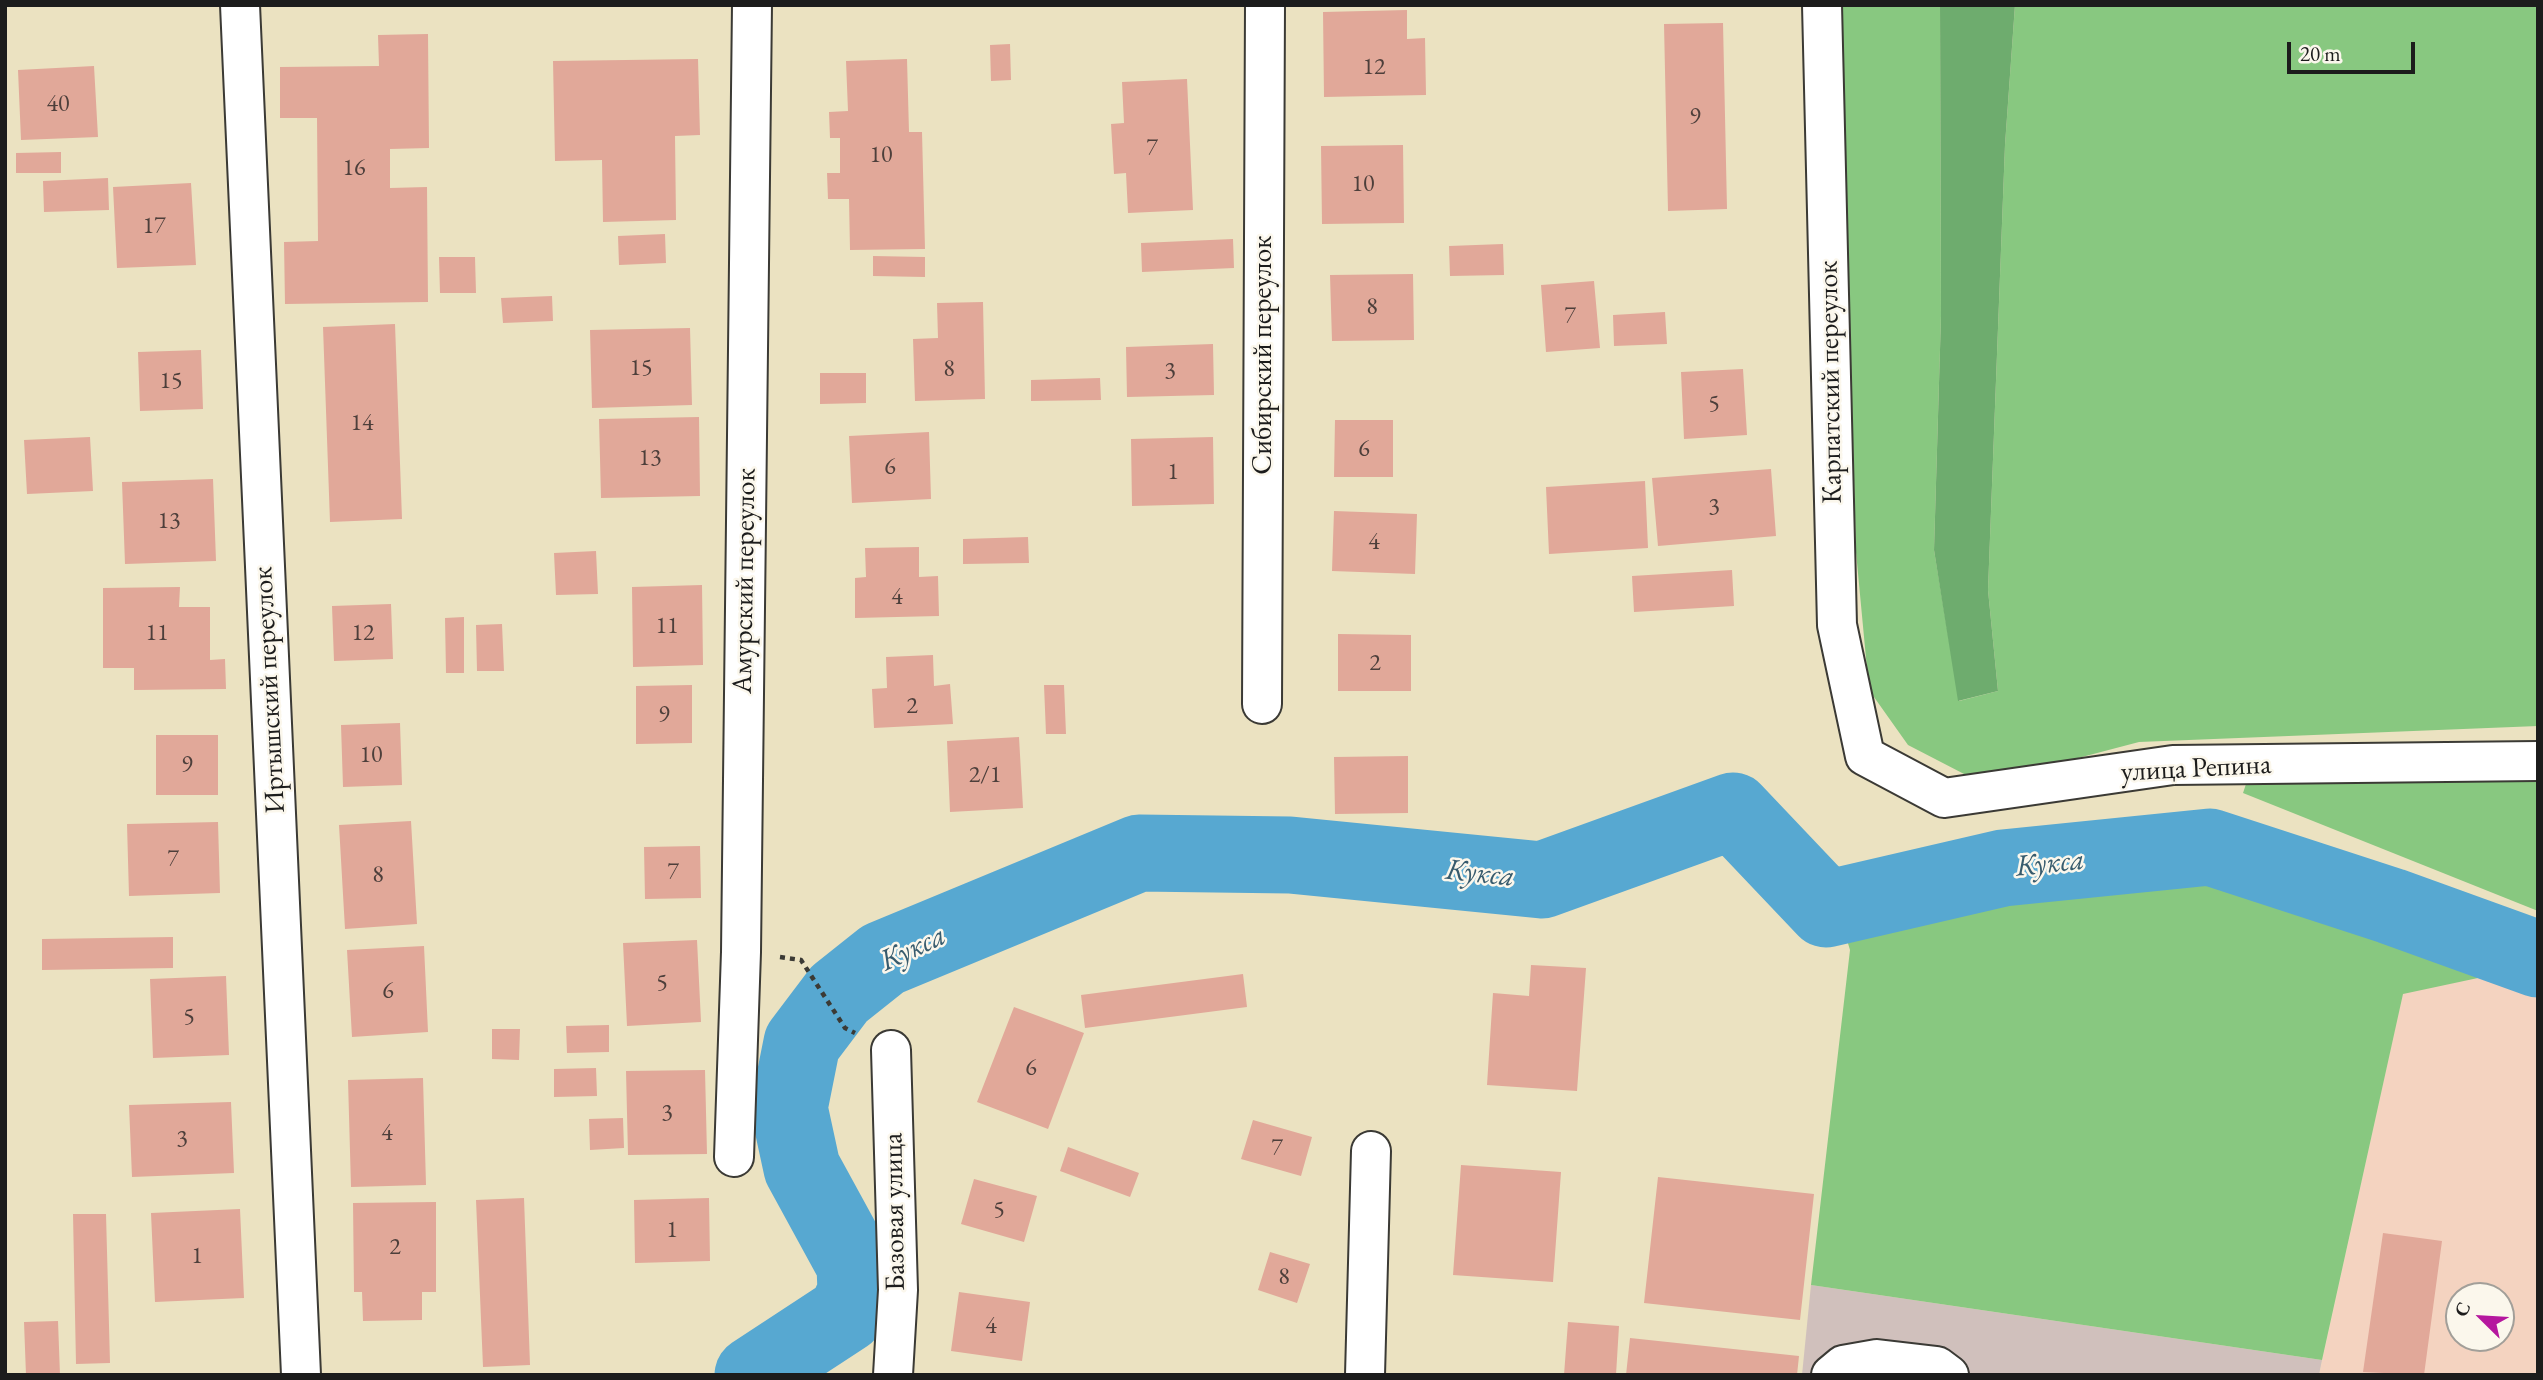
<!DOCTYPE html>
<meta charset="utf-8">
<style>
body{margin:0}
#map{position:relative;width:2543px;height:1380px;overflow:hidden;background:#ebe2c1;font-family:"EB Garamond",serif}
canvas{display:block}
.frame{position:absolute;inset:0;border:7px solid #1c1c1c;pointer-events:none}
.north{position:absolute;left:2445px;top:1282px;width:70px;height:70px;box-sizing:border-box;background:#fbf7ec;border:2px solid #a29f99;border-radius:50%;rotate:294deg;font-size:19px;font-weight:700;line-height:28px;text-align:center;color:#1c1c1c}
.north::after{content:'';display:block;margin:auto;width:24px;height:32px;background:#b5179e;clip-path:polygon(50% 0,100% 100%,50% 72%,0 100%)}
.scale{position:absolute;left:2287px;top:42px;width:128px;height:32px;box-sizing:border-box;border:4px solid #1c1c1c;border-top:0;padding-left:9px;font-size:21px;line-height:24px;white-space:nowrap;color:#1c1c1c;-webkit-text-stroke:5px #fbf7ec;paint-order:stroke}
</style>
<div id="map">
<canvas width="2543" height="1380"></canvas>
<div class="frame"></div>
<div class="north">С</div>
<div class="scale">20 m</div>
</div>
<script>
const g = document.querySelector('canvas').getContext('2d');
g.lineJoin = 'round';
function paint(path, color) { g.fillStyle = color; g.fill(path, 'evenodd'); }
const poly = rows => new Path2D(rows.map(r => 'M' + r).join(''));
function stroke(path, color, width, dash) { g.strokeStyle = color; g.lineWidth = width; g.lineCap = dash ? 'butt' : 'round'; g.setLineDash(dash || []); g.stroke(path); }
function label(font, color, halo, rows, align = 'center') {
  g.font = font + ' "EB Garamond",serif'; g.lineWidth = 5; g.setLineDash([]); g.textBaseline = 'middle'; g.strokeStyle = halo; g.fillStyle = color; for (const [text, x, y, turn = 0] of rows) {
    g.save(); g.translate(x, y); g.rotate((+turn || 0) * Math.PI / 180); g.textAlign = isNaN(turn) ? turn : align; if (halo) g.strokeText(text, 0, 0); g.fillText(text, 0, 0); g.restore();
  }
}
paint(poly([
 [2492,975,2538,984,2538,1375,2319,1375,2403,993],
 [2459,1296,2501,1296,2501,1338,2459,1338]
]), '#f4d3c0');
paint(poly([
 [1811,1285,2322,1360,2319,1375,1802,1375]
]), '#d0c0bc');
paint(poly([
 [1841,5,1940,5,1941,316,1934,550,1959,701,1998,691,1988,590,2005,145,2015,5,2538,5,2538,726,2139,742,2040,768,1966,775,1908,745,1869,690,1856,552],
 [2247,781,2538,782,2538,911,2243,793],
 [2208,854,2401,917,2492,975,2403,994,2322,1360,1811,1285,1850,950,1847,940,2010,881]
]), '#88c880');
paint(poly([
 [1940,5,2015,5,2005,145,1988,590,1998,691,1958,701,1934,550,1941,316]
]), '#6eac6e');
stroke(poly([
 [753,1375,846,1314,856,1292,855,1265,802,1168,789,1108,802,1043,839,994,883,959,1139,853,1290,855,1542,880,1733,811,1826,909,2003,868,2210,847,2391,906,2538,959]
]), '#57a8d1', 77);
paint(poly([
 [1407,10,1407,39,1425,38,1426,95,1324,97,1323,12],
 [1723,23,1727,209,1668,211,1664,24],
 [428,34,429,148,390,149,390,188,427,187,428,302,285,304,284,242,318,241,317,118,280,118,280,67,379,66,378,35],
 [1010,44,1011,80,991,81,990,45],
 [698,59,700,135,675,136,676,220,603,222,602,160,555,161,553,61],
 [907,59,909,132,922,132,925,249,850,250,849,199,828,199,827,173,840,173,840,138,830,138,829,112,848,111,846,61],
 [94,66,98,137,21,140,18,70],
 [1187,79,1193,210,1128,213,1126,173,1114,174,1111,124,1124,123,1122,82],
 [1403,145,1404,223,1322,224,1321,146],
 [61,152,61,173,16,173,16,153],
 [108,178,109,210,44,212,43,181],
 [191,183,196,265,117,268,113,187],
 [665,234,666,263,619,265,618,236],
 [1233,239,1234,268,1142,272,1141,243],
 [1503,244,1504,275,1450,276,1449,246],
 [873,256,925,257,925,277,873,276],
 [439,257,475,257,476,293,440,293],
 [1413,274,1414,340,1332,341,1330,275],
 [1594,281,1600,348,1546,352,1541,285],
 [552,296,553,321,503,323,501,298],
 [983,302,985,399,915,401,913,339,938,338,937,303],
 [1665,312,1667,344,1614,346,1613,315],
 [395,324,402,519,330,522,323,327],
 [690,328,692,405,592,408,590,330],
 [1213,344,1214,395,1127,397,1126,347],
 [201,350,203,409,140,411,138,352],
 [1743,369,1747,435,1684,439,1681,372],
 [820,373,866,373,866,403,820,404],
 [1100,378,1101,400,1031,401,1031,380],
 [699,417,700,496,601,498,599,419],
 [1335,420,1393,420,1393,477,1334,477],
 [929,432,931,499,852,503,849,436],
 [90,437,93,491,27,494,24,440],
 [1213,437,1214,504,1132,506,1131,439],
 [1771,469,1776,536,1658,546,1652,478],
 [213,479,216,561,125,564,122,482],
 [1645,481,1648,548,1549,554,1546,487],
 [1334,511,1417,514,1415,574,1332,571],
 [1028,537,1029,563,963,564,963,539],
 [919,547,919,577,938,576,939,616,855,618,855,578,866,577,865,548],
 [596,551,598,594,556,595,554,553],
 [1732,570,1734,606,1634,612,1632,576],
 [702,585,703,665,633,667,632,587],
 [180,587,179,607,210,607,210,660,225,659,226,689,134,690,134,668,103,668,103,588],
 [391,604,393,659,334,661,332,606],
 [464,617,464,673,446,673,445,618],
 [502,624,504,671,477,671,476,625],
 [1338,634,1411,635,1411,691,1338,691],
 [933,655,934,686,950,684,953,724,874,728,872,689,887,688,886,657],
 [692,685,692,743,636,744,636,686],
 [1044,685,1064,685,1066,734,1046,734],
 [400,723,402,785,343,787,341,725],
 [156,735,218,735,218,795,156,795],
 [1019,737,1023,808,950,812,947,741],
 [1408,756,1408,813,1335,814,1334,757],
 [411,821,417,924,345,929,339,825],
 [218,822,220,893,129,896,127,824],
 [700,846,701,898,645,899,644,847],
 [173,937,173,968,42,970,42,939],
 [697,940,701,1022,627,1026,623,943],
 [424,946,428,1032,352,1037,347,950],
 [1531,965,1586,968,1577,1091,1487,1085,1493,993,1529,996],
 [1243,974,1247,1007,1085,1028,1081,995],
 [226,976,229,1055,153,1058,150,979],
 [1014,1007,1084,1033,1048,1129,977,1102],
 [609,1025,609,1052,567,1053,566,1026],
 [492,1029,520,1029,519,1060,492,1059],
 [596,1068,597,1096,554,1097,554,1069],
 [705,1070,707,1154,628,1155,626,1071],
 [423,1078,426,1185,351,1187,348,1080],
 [231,1102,234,1173,132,1177,129,1105],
 [623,1118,624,1148,590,1150,589,1119],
 [1253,1120,1312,1137,1301,1176,1241,1159],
 [1068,1147,1139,1173,1130,1197,1060,1171],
 [1461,1165,1561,1172,1553,1282,1453,1275],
 [1658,1177,1814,1194,1800,1320,1644,1303],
 [974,1179,1037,1196,1024,1242,961,1224],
 [524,1198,530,1365,483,1367,476,1200],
 [709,1198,710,1261,635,1263,634,1200],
 [436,1202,436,1292,422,1292,422,1320,363,1321,362,1292,354,1292,353,1203],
 [240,1209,244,1298,155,1302,151,1213],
 [73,1214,106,1214,110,1363,76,1364],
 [2383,1233,2442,1241,2424,1375,2363,1372],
 [1270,1252,1310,1264,1297,1303,1258,1290],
 [959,1292,1030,1302,1022,1361,951,1351],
 [58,1321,60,1375,26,1375,24,1322],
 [1568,1322,1619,1326,1616,1375,1564,1375],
 [1630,1338,1799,1356,1797,1375,1626,1375]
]), '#e1a899');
const minor = poly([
 [240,5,301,1375],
 [1822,5,1837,625,1865,756,1944,798,2173,765,2538,761],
 [1262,704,1265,5],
 [891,1050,898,1290,893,1375],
 [734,1157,741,952,752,5],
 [1365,1375,1371,1151],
 [1831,1375,1843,1365,1877,1359,1937,1366,1949,1375]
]);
stroke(minor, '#3b3a35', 42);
stroke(poly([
 [780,957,801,960,845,1028,855,1033]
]), '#3b3a35', 4.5, [5, 5]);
stroke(minor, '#fff', 38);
label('24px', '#4d3f3b', null, [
 ["12",1374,67],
 ["40",58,104],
 ["9",1695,117],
 ["7",1152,148],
 ["10",881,155],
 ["16",354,168],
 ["10",1363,184],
 ["17",154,226],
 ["8",1372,307],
 ["7",1570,316],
 ["15",641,368],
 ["8",949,369],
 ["3",1170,371],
 ["15",171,381],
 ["5",1714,404],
 ["14",362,423],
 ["6",1364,449],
 ["13",650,458],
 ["6",890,467],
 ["1",1173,472],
 ["3",1714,507],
 ["13",169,521],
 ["4",1374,542],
 ["4",897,597],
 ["11",667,626],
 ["11",157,633],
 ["12",363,633],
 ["2",1375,663],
 ["2",912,706],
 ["9",664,715],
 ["10",371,755],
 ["9",187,765],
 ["2/1",985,775],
 ["7",173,859],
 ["7",673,872],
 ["8",378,875],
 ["5",662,983],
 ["6",388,991],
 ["5",189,1017],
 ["6",1031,1068],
 ["3",667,1113],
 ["4",387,1133],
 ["3",182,1139],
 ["7",1277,1148],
 ["5",999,1210],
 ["1",672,1230],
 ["2",395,1247],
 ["1",197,1256],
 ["8",1284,1277],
 ["4",991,1326]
]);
label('28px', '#1c1c1c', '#fbf7ec', [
 ["Сибирский переулок",1263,355,-90],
 ["Карпатский переулок",1831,382,-91],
 ["Амурский переулок",745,581,-89],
 ["Иртышский переулок",270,690,-93],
 ["улица Репина",2196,769,-3],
 ["Базовая улица",895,1212,-91]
]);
label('italic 30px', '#375b6d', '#fbf7ec', [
 ["Кукса",2050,864,-6],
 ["Кукса",1480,874,6],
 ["Кукса",913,949,-25]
]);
</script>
